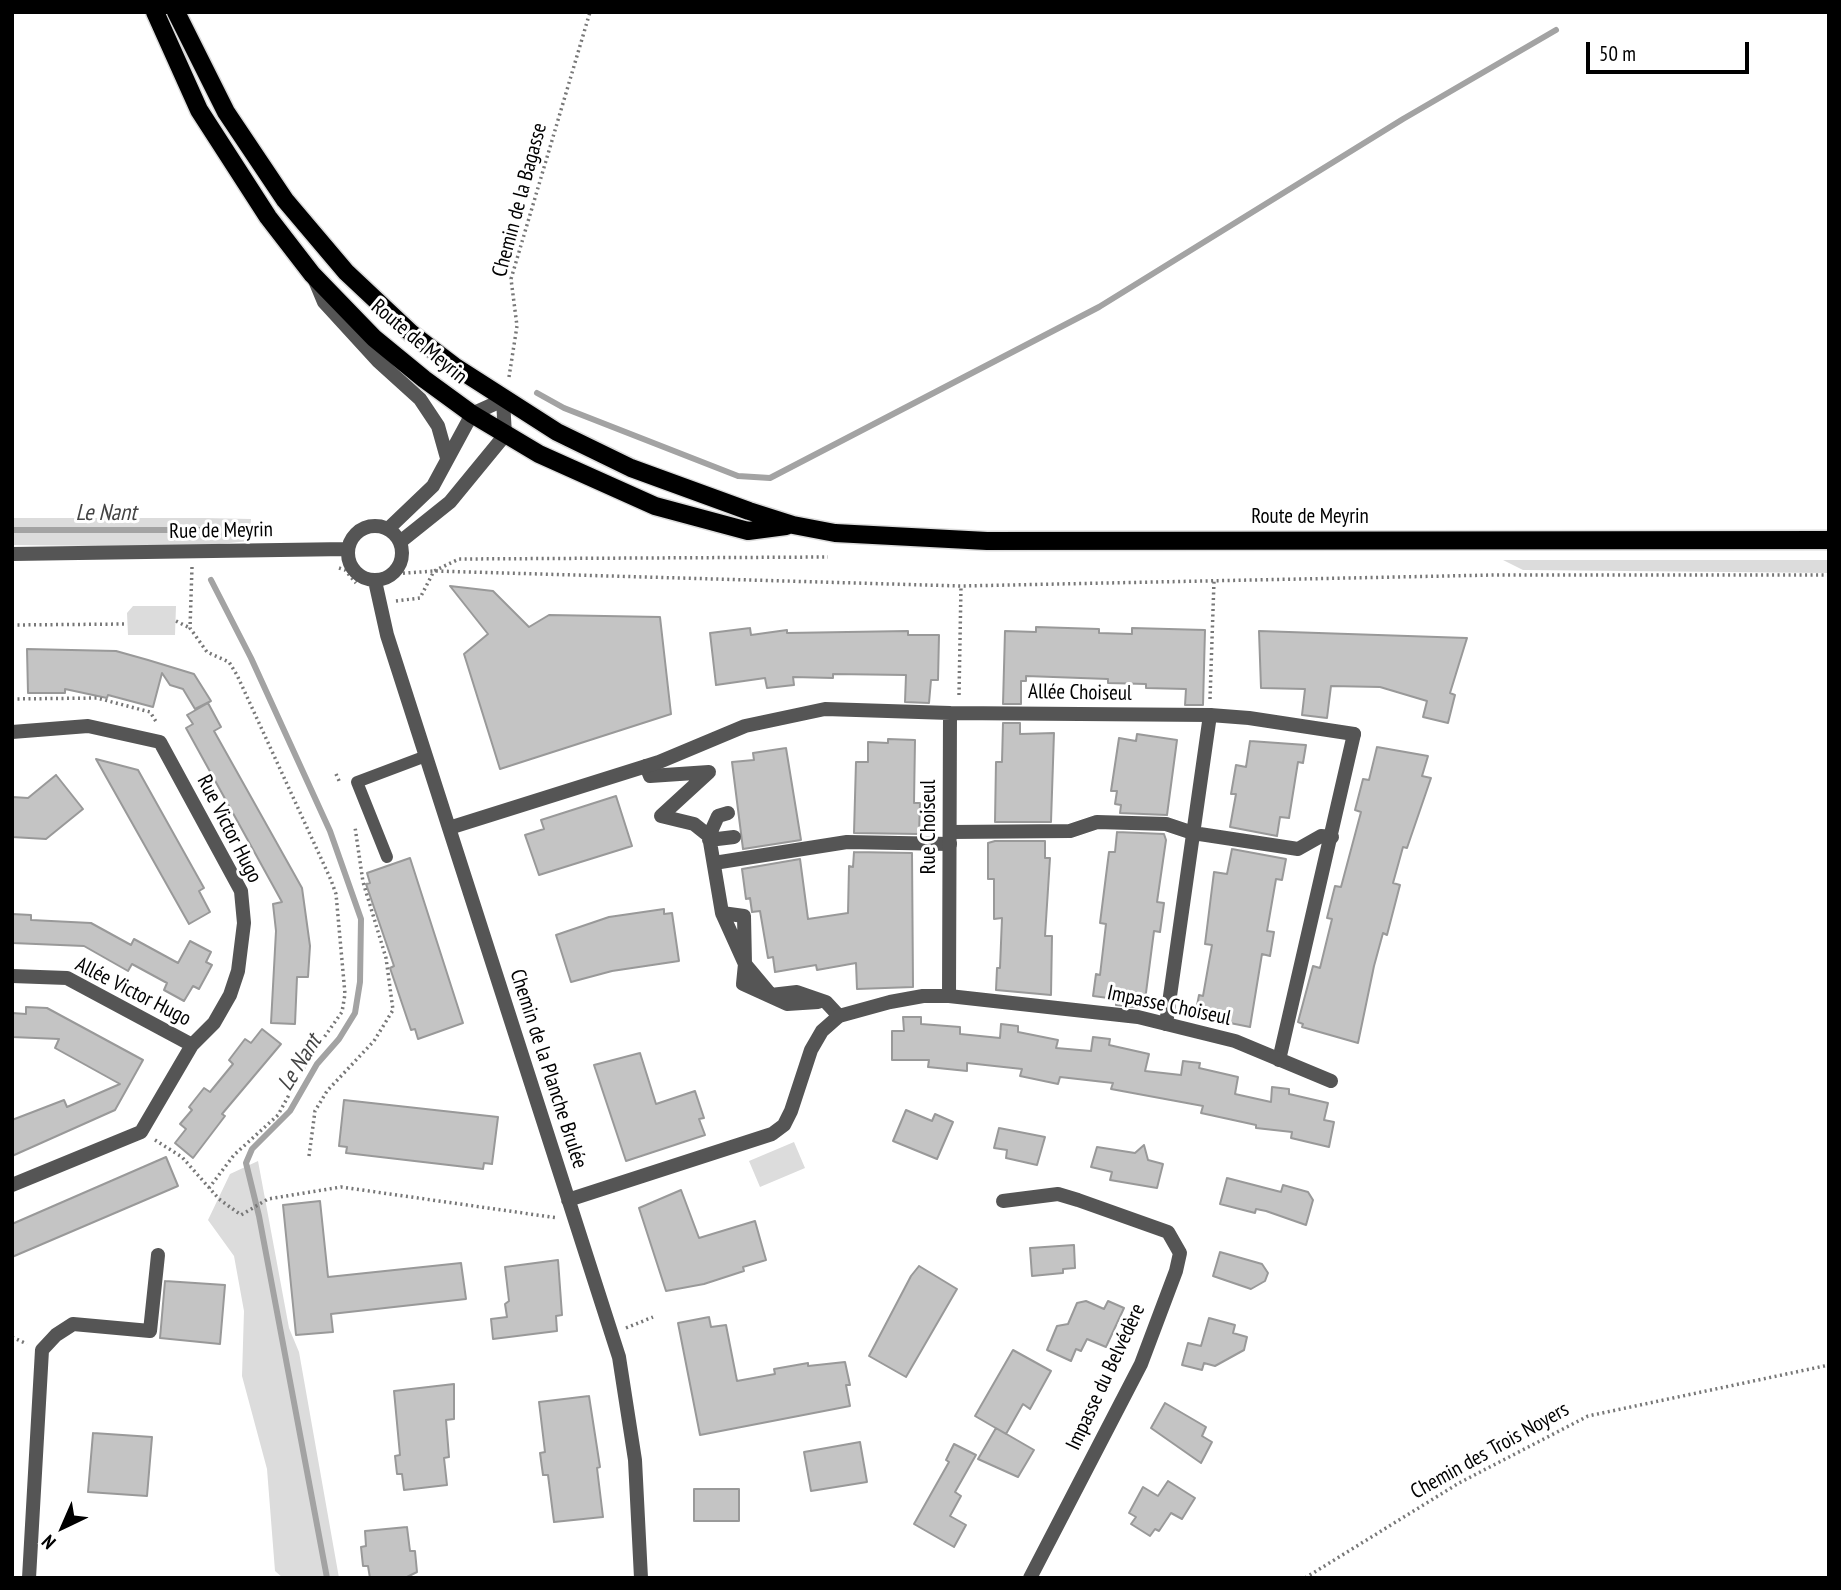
<!DOCTYPE html>
<meta charset="utf-8">
<style>
body{margin:0}
#map{position:relative;width:1841px;height:1590px;overflow:hidden;background:#fff;font-family:"PT Sans Narrow",sans-serif}
canvas{display:block}
.frame{position:absolute;inset:0;border:14px solid #000;pointer-events:none}
.north{position:absolute;left:28px;top:1492px;width:70px;height:70px;-webkit-text-stroke:5px #fff;paint-order:stroke;rotate:224deg;font-size:19px;font-weight:700;line-height:28px;text-align:center;color:#000}
.north::after{content:'';display:block;margin:auto;width:24px;height:32px;background:#000;clip-path:polygon(50% 0,100% 100%,50% 72%,0 100%)}
.scale{position:absolute;left:1586px;top:42px;width:163px;height:32px;box-sizing:border-box;border:4px solid #000;border-top:0;padding-left:9px;font-size:21px;line-height:24px;white-space:nowrap;color:#000;-webkit-text-stroke:5px #fff;paint-order:stroke}
</style>
<div id="map">
<canvas width="1841" height="1590"></canvas>
<div class="frame"></div>
<div class="north">N</div>
<div class="scale">50 m</div>
</div>
<script>
const g = document.querySelector('canvas').getContext('2d');
g.lineJoin = 'round';
function paint(path, color) { g.fillStyle = color; g.fill(path, 'evenodd'); }
const poly = rows => new Path2D(rows.map(r => 'M' + r).join(''));
function stroke(path, color, width, dash) { g.strokeStyle = color; g.lineWidth = width; g.lineCap = dash ? 'butt' : 'round'; g.setLineDash(dash || []); g.stroke(path); }
function label(font, color, halo, rows, align = 'center') {
  g.font = font + ' "PT Sans Narrow",sans-serif'; g.lineWidth = 6; g.setLineDash([]); g.textBaseline = 'middle'; g.strokeStyle = halo; g.fillStyle = color; for (const [text, x, y, turn = 0] of rows) {
    g.save(); g.translate(x, y); g.rotate((+turn || 0) * Math.PI / 180); g.textAlign = isNaN(turn) ? turn : align; if (halo) g.strokeText(text, 0, 0); g.fillText(text, 0, 0); g.restore();
  }
}
paint(poly([
 [12,518,205,518,251,519,249,541,190,547,12,545],
 [1503,560,1829,560,1829,573,1523,570],
 [133,606,176,606,175,635,128,635,127,613],
 [794,1142,805,1168,760,1187,749,1161],
 [258,1161,289,1328,299,1352,339,1578,283,1578,275,1571,267,1469,242,1376,244,1311,234,1256,208,1220,230,1174]
]), '#dcdcdc');
stroke(poly([
 [537,393,564,408,738,476,770,478,1099,307,1403,119,1556,30],
 [12,530,199,530],
 [211,580,251,658,330,831,361,919,360,982,355,1013,339,1039,317,1064,290,1111,252,1149,246,1163,259,1216,327,1578]
]), '#a3a3a3', 6);
const building = poly([
 [450,586,493,591,529,627,549,615,660,617,671,714,500,769,464,654,488,634,450,586],
 [1036,627,1099,629,1099,633,1132,634,1132,628,1205,630,1203,705,1185,705,1186,689,1146,688,1146,684,1108,683,1108,679,1026,676,1026,681,1021,681,1021,704,1003,704,1005,631,1036,632,1036,627],
 [750,628,751,635,787,630,787,633,908,631,908,635,939,635,938,680,931,680,929,703,905,702,906,675,833,674,833,678,793,677,794,685,767,688,765,678,716,685,710,633,750,628],
 [1259,631,1467,638,1450,693,1455,695,1448,723,1423,717,1427,701,1380,687,1331,686,1327,718,1302,715,1305,689,1261,688,1259,631],
 [27,649,116,651,148,660,194,674,211,701,195,709,183,689,170,685,162,673,153,707,108,695,107,698,65,689,65,693,28,693,27,649],
 [208,703,221,727,214,731,302,888,310,946,308,977,297,977,295,1024,271,1023,276,931,273,904,282,902,186,728,193,724,187,715,208,703],
 [1003,723,1020,723,1020,734,1054,733,1051,822,995,822,996,762,1002,762,1003,723],
 [1137,734,1177,740,1167,815,1120,813,1121,805,1115,804,1117,791,1111,791,1119,738,1136,741,1137,734],
 [888,739,915,740,914,803,920,803,919,834,854,833,856,762,868,762,868,742,888,743,888,739],
 [1250,741,1306,745,1303,763,1298,762,1289,818,1280,817,1277,836,1230,827,1236,794,1231,794,1236,765,1246,767,1250,741],
 [1377,747,1428,756,1422,776,1431,778,1407,848,1403,847,1393,883,1400,885,1387,935,1383,933,1374,966,1358,1043,1302,1027,1303,1024,1298,1022,1313,966,1320,968,1332,919,1327,918,1335,886,1341,887,1361,812,1355,810,1363,779,1369,780,1377,747],
 [786,748,801,840,743,849,732,762,754,760,753,753,786,748],
 [96,759,138,770,204,888,199,891,210,912,189,924,96,759],
 [56,775,83,809,46,839,12,837,12,797,28,798,56,775],
 [616,796,632,846,539,875,525,835,544,829,541,820,616,796],
 [1117,832,1164,834,1166,840,1157,902,1164,903,1160,932,1154,931,1144,1008,1116,1005,1116,999,1093,996,1096,974,1100,975,1106,924,1100,923,1109,852,1115,852,1117,832],
 [995,841,1045,841,1045,858,1050,858,1045,936,1052,936,1051,995,996,990,997,968,1000,968,1002,918,994,919,994,879,988,879,988,843,995,841],
 [1232,849,1286,859,1282,880,1276,879,1267,931,1274,932,1270,956,1262,954,1250,1027,1195,1016,1199,995,1203,996,1212,945,1205,944,1214,872,1227,874,1232,849],
 [854,852,912,853,913,987,857,989,856,963,817,970,816,965,775,972,773,957,768,958,760,911,752,912,750,898,746,899,742,869,800,859,808,919,848,913,849,866,853,867,854,852],
 [410,858,463,1023,418,1039,415,1029,411,1030,390,968,394,966,366,884,370,883,367,873,410,858],
 [664,909,664,914,672,913,679,961,612,971,571,982,556,935,609,917,664,909],
 [12,914,31,915,31,920,91,923,131,945,134,939,178,963,190,941,211,952,206,962,212,965,199,989,193,986,184,1001,164,990,167,983,132,964,128,971,84,946,12,943,12,914],
 [26,1007,47,1008,143,1060,115,1110,12,1156,12,1120,64,1100,67,1107,120,1084,55,1048,59,1039,12,1037,12,1013,26,1014,26,1007],
 [903,1017,921,1017,921,1024,960,1027,960,1034,1000,1038,1001,1024,1018,1026,1018,1032,1058,1040,1056,1048,1091,1051,1093,1037,1110,1039,1109,1045,1149,1054,1145,1071,1181,1075,1183,1061,1200,1063,1199,1068,1238,1077,1235,1094,1271,1102,1272,1087,1289,1089,1289,1094,1328,1103,1324,1120,1334,1122,1329,1147,1291,1138,1292,1132,1256,1128,1256,1125,1201,1113,1203,1106,1111,1089,1113,1083,1060,1077,1058,1084,1020,1076,1022,1069,967,1063,967,1071,928,1067,929,1060,892,1060,892,1031,904,1031,903,1017],
 [262,1029,281,1044,222,1114,225,1116,193,1158,175,1143,186,1129,180,1124,192,1110,189,1107,204,1088,210,1092,233,1064,229,1060,245,1039,251,1043,262,1029],
 [640,1053,656,1104,695,1091,704,1118,699,1119,705,1135,626,1161,594,1065,640,1053],
 [344,1100,498,1117,492,1164,484,1163,483,1169,346,1153,347,1147,339,1146,344,1100],
 [906,1110,932,1121,935,1114,953,1122,937,1159,893,1141,906,1110],
 [999,1128,1045,1137,1037,1165,1006,1158,1007,1150,994,1148,999,1128],
 [1144,1145,1148,1160,1163,1164,1157,1188,1110,1180,1112,1172,1091,1167,1097,1147,1135,1153,1144,1145],
 [166,1157,178,1186,12,1257,12,1224,166,1157],
 [1227,1178,1281,1192,1283,1185,1308,1192,1313,1200,1306,1225,1266,1211,1256,1209,1255,1213,1220,1204,1227,1178],
 [681,1190,699,1238,755,1221,766,1260,743,1267,744,1271,704,1284,666,1291,639,1208,681,1190],
 [320,1201,328,1277,461,1263,466,1299,331,1314,333,1332,296,1335,283,1205,320,1201],
 [1074,1245,1075,1268,1063,1269,1063,1273,1032,1276,1030,1248,1074,1245],
 [1220,1252,1262,1264,1268,1273,1265,1281,1251,1289,1213,1276,1220,1252],
 [558,1260,562,1315,556,1316,557,1331,493,1339,491,1319,507,1317,505,1304,509,1301,505,1267,558,1260],
 [919,1266,957,1289,906,1377,869,1356,911,1276,919,1266],
 [165,1281,225,1285,220,1344,160,1338,165,1281],
 [1086,1301,1104,1309,1108,1301,1124,1308,1106,1347,1087,1339,1081,1351,1076,1349,1071,1361,1047,1350,1057,1326,1068,1324,1077,1303,1086,1301],
 [709,1317,711,1327,726,1325,737,1381,775,1374,774,1369,808,1363,808,1366,845,1362,850,1385,846,1385,850,1406,700,1435,678,1323,709,1317],
 [1209,1318,1235,1325,1233,1333,1247,1337,1244,1350,1215,1366,1204,1363,1202,1370,1182,1365,1188,1343,1201,1346,1209,1318],
 [1013,1350,1051,1371,1030,1409,1023,1404,1006,1434,975,1416,1013,1350],
 [454,1384,454,1419,446,1420,449,1457,444,1458,447,1485,404,1490,402,1474,397,1474,395,1456,400,1455,394,1391,454,1384],
 [589,1396,600,1467,597,1468,603,1517,554,1522,548,1475,543,1475,540,1453,545,1452,539,1402,589,1396],
 [1165,1403,1206,1427,1202,1436,1212,1442,1201,1463,1151,1428,1165,1403],
 [996,1428,1034,1450,1018,1477,978,1459,996,1428],
 [93,1433,152,1437,147,1496,88,1492,93,1433],
 [860,1442,867,1482,811,1491,804,1452,860,1442],
 [954,1444,976,1455,955,1492,961,1496,950,1516,966,1525,954,1547,914,1524,949,1462,946,1460,954,1444],
 [1168,1481,1195,1498,1182,1519,1171,1513,1159,1531,1155,1529,1150,1536,1131,1524,1136,1517,1129,1513,1143,1487,1158,1496,1168,1481],
 [694,1489,739,1489,739,1521,694,1521,694,1489],
 [407,1527,410,1551,415,1551,417,1572,405,1578,370,1578,368,1566,363,1566,361,1547,366,1546,365,1531,407,1527]
]);
paint(building, '#c4c4c4');
stroke(building, '#999', 2);
const primary = poly([
 [155,12,199,110,268,217,312,274,374,338,424,379,472,414,539,454,655,506,748,531,786,526],
 [176,12,226,112,285,200,346,272,412,334,454,366,557,432,631,468,749,511,793,525,835,533,987,541,1829,540]
]);
stroke(primary, '#dbdbdb', 21);
stroke(poly([
 [509,377,517,326,511,279,590,12],
 [192,567,190,628,207,652,229,662,237,675,331,880,336,894,345,994,342,1012,308,1060,278,1115,234,1155,209,1188],
 [339,568,345,570,356,583],
 [392,574,434,571,961,586,1494,575,1829,575],
 [396,601,420,598,434,571,459,559,828,557],
 [176,621,190,628],
 [12,625,127,624],
 [959,695,961,586],
 [12,699,97,698,150,712,157,723],
 [1210,699,1214,581],
 [336,774,340,783],
 [155,1140,182,1157,219,1199,241,1215,268,1199,341,1187,558,1218],
 [309,1156,315,1111,327,1091,374,1041,393,1010,386,958,363,882,355,827],
 [626,1328,653,1317],
 [12,1337,27,1344],
 [1305,1578,1459,1483,1588,1416,1829,1365]
]), '#777', 3.5, [2, 3.5]);
stroke(poly([
 [387,857,357,782,426,756]
]), '#555', 12);
stroke(poly([
 [646,766,650,776,709,772,661,816,694,824,709,836,722,913,744,916,745,964,771,995,797,992,826,1002,839,1016],
 [950,832,1070,831,1097,822,1166,824,1193,833,1298,849,1321,836,1332,837],
 [709,836,718,816,728,813],
 [709,840,734,837],
 [714,863,847,842,950,844],
 [722,913,745,964,743,984,787,1004,818,1002],
 [1166,1024,1210,715],
 [1279,1060,1354,734]
]), '#555', 14);
stroke(poly([
 [314,278,324,302,378,361,420,399,438,426,447,458],
 '348 553a27 27 0 1 1 54 0a27 27 0 1 1-54 0Z',
 [388,529,433,486,472,414,503,400,505,435,450,502,400,542],
 [12,554,347,549],
 [375,581,387,635,619,1357,635,1460,641,1578],
 [950,713,1210,715,1249,718,1354,734],
 [12,732,88,726,160,742,241,891,244,923,238,971,230,995,214,1023,192,1045,141,1132,12,1185],
 [449,828,659,762,745,726,825,709,950,713,949,996,923,996,890,1002,839,1016,822,1031,811,1050,791,1111,784,1125,772,1134,568,1200],
 [12,976,67,978,192,1045],
 [949,996,1138,1017,1235,1041,1331,1081],
 [1003,1201,1058,1194,1078,1200,1168,1232,1180,1253,1176,1271,1141,1364,1030,1578],
 [29,1578,42,1350,56,1335,73,1324,150,1331,158,1255]
]), '#555', 14);
stroke(primary, '#000', 18);
label('21px', '#000', '#fff', [
 ["Chemin de la Bagasse",520,200,-75],
 ["Route de Meyrin",419,342,40],
 ["Route de Meyrin",1310,517],
 ["Rue de Meyrin",221,531,-1],
 ["Allée Choiseul",1080,693,1],
 ["Rue Choiseul",929,827,-90],
 ["Rue Victor Hugo",229,829,63],
 ["Allée Victor Hugo",133,992,27],
 ["Impasse Choiseul",1169,1006,12],
 ["Chemin de la Planche Brulée",548,1069,72],
 ["Impasse du Belvédère",1106,1377,-65],
 ["Chemin des Trois Noyers",1490,1451,-29]
]);
label('italic 23px', '#444', '#fff', [
 ["Le Nant",106,513],
 ["Le Nant",300,1063,-58]
]);
</script>
